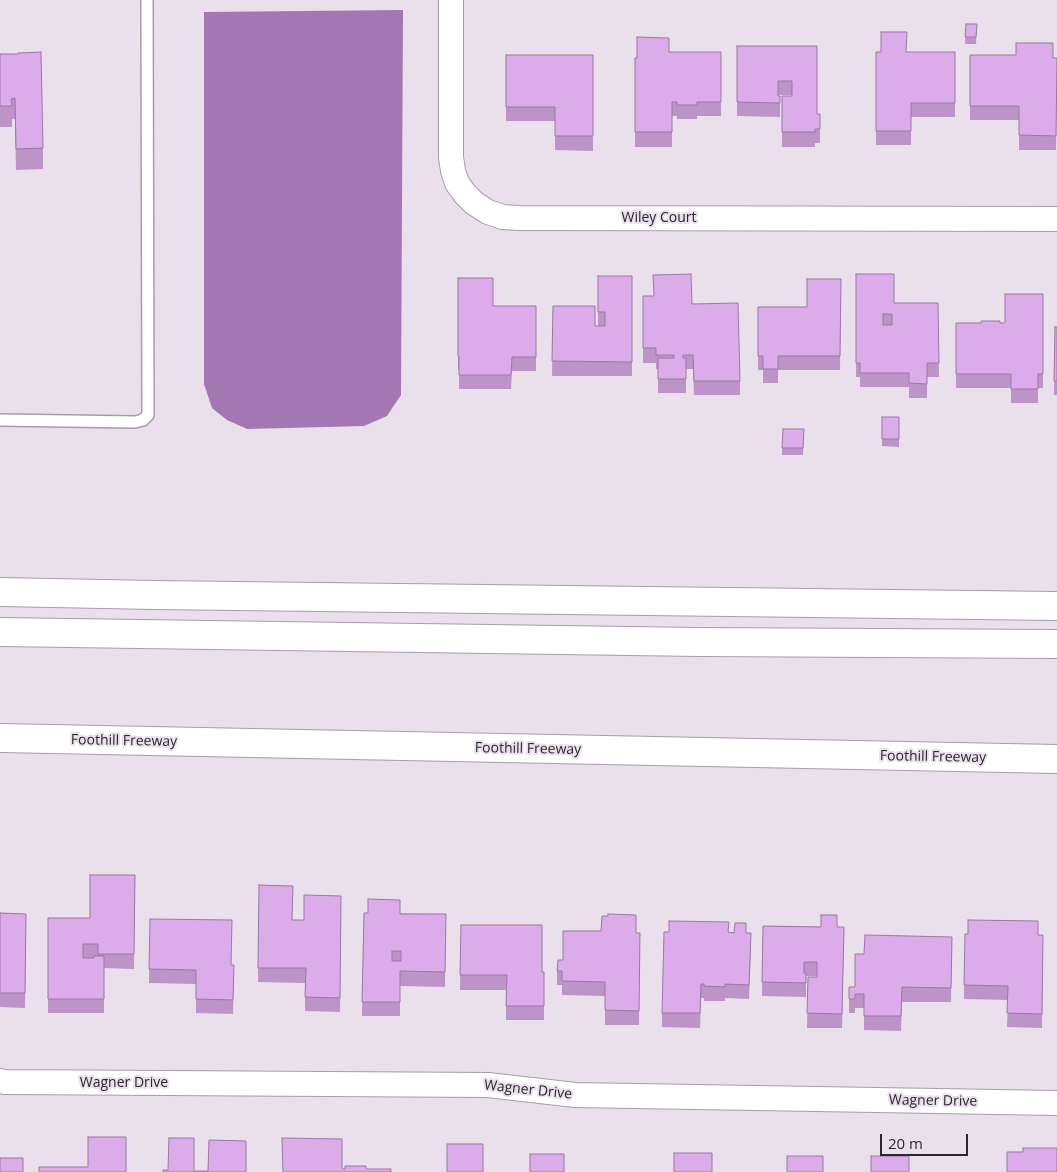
<!DOCTYPE html>
<style>
body{margin:0}
#map{position:relative;width:1057px;height:1172px;overflow:hidden;background:#e9e0ec;font-family:"Open Sans",sans-serif}
canvas{display:block}
.scale{position:absolute;left:880px;top:1134px;width:88px;height:22px;box-sizing:border-box;border:2px solid #2b272c;border-top:0;padding-left:6px;font-size:15px;line-height:18px;white-space:nowrap;color:#2b272c;-webkit-text-stroke:4px #e9e0ec;paint-order:stroke}
</style>
<div id="map">
<canvas width="1057" height="1172"></canvas>
<div class="scale">20 m</div>
</div>
<script>
const g = document.querySelector('canvas').getContext('2d');
g.lineJoin = 'round';
function paint(path, color) { g.fillStyle = color; g.fill(path, 'evenodd'); }
const poly = rows => new Path2D(rows.map(r => 'M' + r).join(''));
function stroke(path, color, width, dash) { g.strokeStyle = color; g.lineWidth = width; g.lineCap = dash ? 'butt' : 'round'; g.setLineDash(dash || []); g.stroke(path); }
function label(font, color, halo, rows, align = 'center') {
  g.font = font + ' "Open Sans",sans-serif'; g.lineWidth = 4; g.setLineDash([]); g.textBaseline = 'middle'; g.strokeStyle = halo; g.fillStyle = color; for (const [text, x, y, turn = 0] of rows) {
    g.save(); g.translate(x, y); g.rotate((+turn || 0) * Math.PI / 180); g.textAlign = isNaN(turn) ? turn : align; if (halo) g.strokeText(text, 0, 0); g.fillText(text, 0, 0); g.restore();
  }
}
paint(poly([
 [403,10,401,395,387,416,364,426,247,429,227,420,212,408,204,384,204,12]
]), '#a477b2');
const lane = poly([
 [0,420,135,422,143,420,148,415,147,0]
]);
const street = poly([
 [451,0,451,157,453,171,457,183,465,194,474,203,488,212,503,217,519,218,1057,219],
 [0,1081,5,1082,488,1085,575,1095,1057,1103]
]);
const highway = poly([
 [0,592,155,595,1057,606],
 [0,632,699,642,1057,644],
 [0,738,1057,759]
]);
stroke(lane, '#a69da8', 14);
stroke(street, '#a69da8', 26);
stroke(highway, '#a69da8', 30);
stroke(lane, '#fff', 11);
stroke(street, '#fff', 24);
stroke(highway, '#fff', 28);
paint(poly([
 [966,24,977,24,976,44,965,44],
 [737,46,817,46,817,114,820,114,820,143,815,143,815,147,782,147,782,96,792,96,792,95,778,95,778,96,780,96,780,117,737,116],
 [669,52,721,52,721,116,697,116,697,119,677,119,677,116,672,116,672,147,635,147,635,58],
 [876,52,955,52,955,117,911,117,911,145,876,145],
 [0,54,43,148,43,169,16,170,15,119,12,119,12,127,0,127],
 [506,55,593,55,593,151,555,150,555,121,506,121],
 [970,55,1057,58,1056,150,1019,150,1019,120,970,120],
 [856,274,894,303,938,303,939,377,927,377,927,398,909,398,909,387,860,387,860,377,856,377],
 [598,276,632,276,632,376,552,376,553,306,595,326,598,326],
 [458,278,493,306,536,306,536,371,512,371,511,389,459,389,459,370,458,370],
 [841,279,840,370,778,370,778,383,763,383,763,370,758,370,758,307,807,307],
 [1043,294,1043,388,1038,388,1038,403,1011,403,1011,388,956,388,956,323,1005,323],
 [643,296,692,304,740,381,740,395,694,395,693,369,686,369,686,393,658,393,658,369,656,369,656,363,643,363],
 [1055,327,1057,327,1057,395,1054,395],
 [882,417,899,417,899,447,882,446],
 [783,429,804,429,803,455,782,455],
 [135,875,134,969,104,968,104,1013,48,1013,48,918,90,918],
 [259,885,292,920,304,920,341,896,340,1012,305,1011,305,983,258,982],
 [0,913,26,914,25,1008,0,1007],
 [364,913,446,914,445,987,400,986,400,1016,362,1016],
 [150,919,231,965,234,965,233,1014,196,1013,196,984,149,983],
 [461,925,542,972,544,972,544,1020,506,1020,506,990,460,990],
 [763,926,844,927,842,1028,807,1028,808,977,817,977,817,976,806,976,806,997,762,996],
 [729,932,746,933,751,947,749,999,725,998,725,1001,704,1001,704,998,701,998,700,1028,662,1027,662,1013],
 [636,933,640,933,639,1025,605,1025,605,996,562,995,562,985,557,985,557,971,563,960],
 [1038,935,1043,935,1042,1028,1007,1027,1008,1000,964,999,964,985],
 [952,937,951,1002,902,1002,901,1031,864,1030,864,1008,855,1008,855,1013,849,1013,849,987,855,987,864,954]
]), '#bc94c8');
const building = poly([
 [966,24,977,24,976,37,965,37,966,24],
 [881,32,907,32,906,52,955,52,955,103,911,103,911,131,876,131,876,52,881,52,881,32],
 [637,37,669,38,669,52,721,52,721,102,697,102,697,105,677,105,677,102,672,102,672,132,635,132,635,58,637,58,637,37],
 [1016,43,1053,43,1053,58,1057,58,1056,136,1019,135,1019,106,970,106,970,55,1016,55,1016,43],
 [737,46,817,46,817,114,820,114,820,129,815,129,815,132,782,132,782,96,792,96,792,81,778,81,778,96,780,96,780,103,737,102,737,46],
 [41,52,43,148,16,149,15,98,11,99,12,106,0,106,0,54,18,54,18,53,41,52],
 [506,55,593,55,593,136,555,136,555,107,506,107,506,55],
 [691,274,692,304,738,303,740,381,694,381,693,355,683,355,683,358,686,358,686,379,658,379,658,358,674,358,674,355,656,355,656,348,643,348,643,296,654,296,653,275,691,274],
 [856,274,894,274,894,303,938,303,939,363,927,363,927,384,909,383,909,373,860,373,860,363,856,363,856,274],
 [883,314,892,314,892,325,883,325,883,314],
 [598,276,632,276,632,362,552,361,553,306,595,306,595,326,605,326,605,312,598,312,598,276],
 [458,278,493,278,493,306,536,306,536,357,512,357,511,375,459,375,459,356,458,356,458,278],
 [807,279,841,279,840,356,778,356,778,369,763,369,763,356,758,356,758,307,807,307,807,279],
 [1005,294,1043,294,1043,374,1038,374,1038,389,1011,389,1011,374,956,374,956,323,981,323,981,321,1000,321,1000,323,1005,323,1005,294],
 [1055,327,1057,327,1057,381,1054,381,1055,327],
 [882,417,899,417,899,439,882,439,882,417],
 [783,429,804,429,803,448,782,448,783,429],
 [90,875,135,875,134,954,98,954,98,944,83,944,83,958,94,958,94,956,104,956,104,999,48,999,48,918,90,918,90,875],
 [259,885,293,886,292,920,304,920,304,895,341,896,340,998,305,997,306,968,258,968,259,885],
 [368,899,400,900,400,914,446,914,445,972,400,971,400,1002,362,1002,364,913,368,913,368,899],
 [392,951,401,951,401,961,392,961,392,951],
 [0,913,26,914,25,993,0,993,0,913],
 [608,914,636,915,636,933,640,933,639,1011,605,1010,605,982,562,981,562,971,557,971,558,960,563,960,563,931,601,931,602,916,608,916,608,914],
 [821,915,837,915,837,927,844,927,842,1014,807,1013,808,977,817,977,817,962,804,962,804,973,806,973,806,983,762,982,763,926,821,927,821,915],
 [150,919,232,920,231,965,234,965,233,1000,196,999,196,970,149,969,150,919],
 [968,920,1038,921,1038,935,1043,935,1042,1014,1007,1013,1008,986,964,985,965,934,968,934,968,920],
 [669,921,729,922,728,932,734,933,735,923,746,923,746,933,751,933,749,985,725,984,725,987,704,986,704,984,701,984,700,1013,662,1013,664,932,669,932,669,921],
 [461,925,542,925,542,972,544,972,544,1006,506,1006,507,975,460,975,461,925],
 [865,935,952,937,951,988,902,987,901,1016,864,1016,864,994,855,994,855,999,849,999,849,987,855,987,855,954,864,954,865,935],
 [88,1137,126,1137,126,1172,39,1172,39,1167,88,1167,88,1137],
 [169,1138,194,1138,194,1171,208,1171,209,1140,246,1141,246,1172,163,1172,163,1170,168,1170,169,1138],
 [282,1138,342,1139,342,1169,345,1169,345,1166,366,1166,366,1169,391,1169,391,1172,283,1172,282,1138],
 [447,1144,483,1144,483,1172,447,1172,447,1144],
 [1023,1148,1057,1148,1057,1172,1007,1172,1007,1152,1023,1152,1023,1148],
 [674,1153,712,1153,712,1172,674,1172,674,1153],
 [530,1154,564,1154,564,1172,530,1172,530,1154],
 [787,1156,823,1156,823,1172,787,1172,787,1156],
 [871,1156,909,1156,909,1172,871,1172,871,1156],
 [0,1158,23,1158,23,1172,0,1172,0,1158]
]);
paint(building, '#dbace9');
stroke(building, '#9978a3', 1);
label('14px', '#2b272c', '#e9e0ec', [
 ["Wiley Court",659,218],
 ["Foothill Freeway",124,741,1],
 ["Foothill Freeway",528,749,1],
 ["Foothill Freeway",933,757,1],
 ["Wagner Drive",124,1083],
 ["Wagner Drive",528,1090,6],
 ["Wagner Drive",933,1101,1]
]);
</script>
